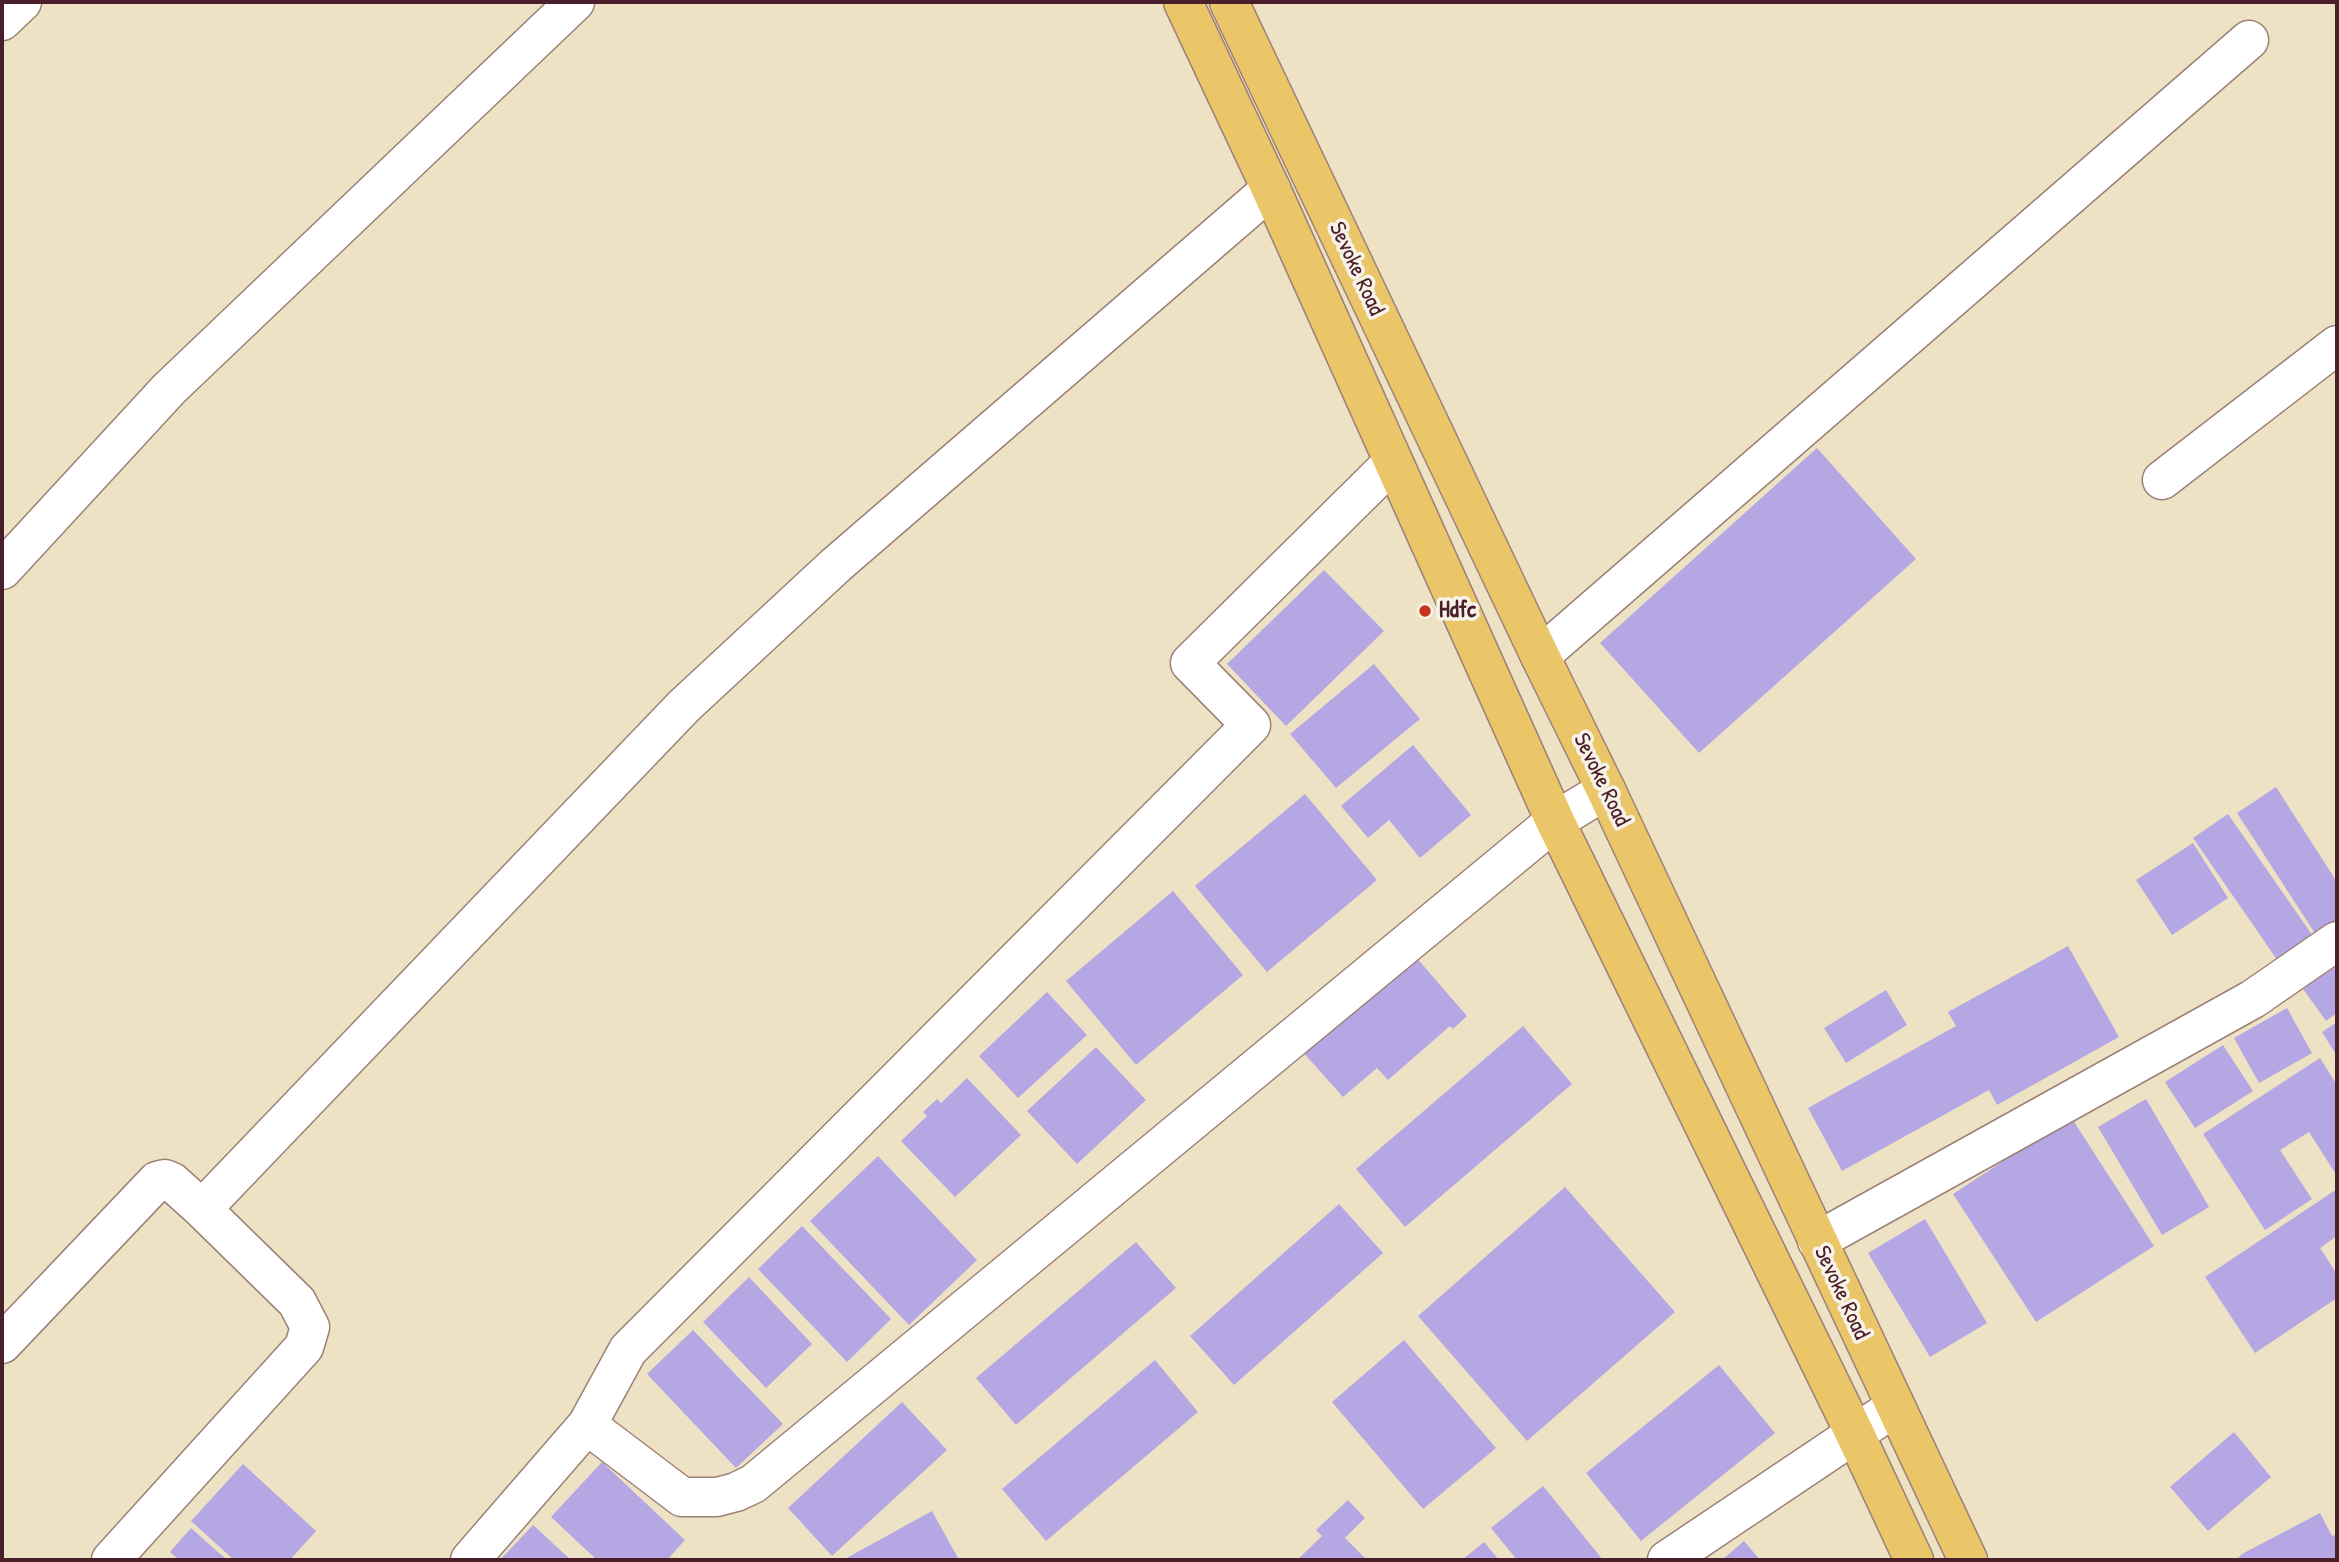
<!DOCTYPE html>
<style>
body{margin:0}
#map{position:relative;width:2339px;height:1562px;overflow:hidden;background:#eee2c4;font-family:"Patrick Hand",sans-serif}
canvas{display:block}
.frame{position:absolute;inset:0;border:4px solid #4a1f2b;pointer-events:none}
</style>
<div id="map">
<canvas width="2339" height="1562"></canvas>
<div class="frame"></div>
</div>
<script>
const g = document.querySelector('canvas').getContext('2d');
g.lineJoin = 'round';
function paint(path, color) { g.fillStyle = color; g.fill(path, 'evenodd'); }
const poly = rows => new Path2D(rows.map(r => 'M' + r).join(''));
function stroke(path, color, width, dash) { g.strokeStyle = color; g.lineWidth = width; g.lineCap = dash ? 'butt' : 'round'; g.setLineDash(dash || []); g.stroke(path); }
function label(font, color, halo, rows, align = 'center') {
  g.font = font + ' "Patrick Hand",sans-serif'; g.lineWidth = 7; g.setLineDash([]); g.textBaseline = 'middle'; g.strokeStyle = halo; g.fillStyle = color; for (const [text, x, y, turn = 0] of rows) {
    g.save(); g.translate(x, y); g.rotate((+turn || 0) * Math.PI / 180); g.textAlign = isNaN(turn) ? turn : align; if (halo) g.strokeText(text, 0, 0); g.fillText(text, 0, 0); g.restore();
  }
}
paint(poly([
 [1817,448,1916,559,1699,753,1600,643],
 [1324,570,1384,631,1286,726,1227,664],
 [1374,664,1420,719,1336,788,1290,734],
 [1413,745,1471,815,1420,858,1389,820,1368,838,1341,806],
 [2276,787,2337,882,2337,926,2318,938,2237,813],
 [1305,794,1377,880,1267,972,1195,886],
 [2228,814,2315,939,2280,964,2193,838],
 [2193,843,2228,898,2172,935,2136,880],
 [1173,891,1243,975,1136,1065,1066,981],
 [2068,946,2119,1037,1997,1105,1989,1090,1842,1171,1808,1108,1956,1026,1948,1012],
 [1415,956,1467,1016,1453,1029,1450,1026,1388,1080,1377,1068,1343,1097,1301,1050],
 [2337,966,2337,1013,2326,1021,2303,989],
 [1886,990,1907,1025,1846,1063,1824,1028],
 [1047,992,1087,1035,1018,1098,979,1056],
 [2287,1008,2312,1053,2259,1083,2234,1038],
 [2337,1022,2337,1056,2322,1032],
 [1523,1026,1572,1084,1405,1227,1356,1169],
 [2223,1045,2253,1091,2195,1128,2165,1082],
 [1096,1047,1146,1100,1077,1164,1027,1111],
 [2320,1058,2337,1085,2337,1176,2309,1132,2280,1150,2312,1199,2265,1230,2203,1134],
 [967,1078,1021,1135,955,1197,901,1141,927,1116,923,1112,937,1099,941,1103],
 [2146,1099,2209,1207,2162,1235,2098,1127],
 [2071,1117,2154,1246,2036,1322,1953,1194],
 [878,1156,977,1260,909,1325,810,1221],
 [1565,1187,1675,1312,1527,1441,1418,1316],
 [2337,1189,2337,1236,2320,1248,2337,1274,2337,1298,2255,1353,2205,1277],
 [1339,1204,1383,1253,1234,1385,1190,1336],
 [1925,1219,1987,1323,1930,1357,1868,1253],
 [802,1226,891,1319,847,1362,758,1269],
 [1136,1242,1176,1288,1016,1425,976,1378],
 [749,1277,812,1344,766,1388,703,1322],
 [693,1330,783,1424,736,1468,647,1374],
 [1404,1340,1496,1448,1423,1509,1332,1402],
 [1155,1360,1198,1412,1046,1541,1002,1489],
 [1719,1365,1775,1433,1641,1541,1586,1473],
 [902,1402,947,1450,832,1556,788,1508],
 [2234,1432,2271,1477,2208,1531,2170,1487],
 [602,1462,685,1540,667,1560,597,1560,551,1517],
 [243,1464,316,1531,290,1560,234,1560,191,1521],
 [1543,1486,1603,1560,1517,1560,1491,1528],
 [1348,1500,1365,1518,1345,1538,1367,1560,1297,1560,1322,1536,1316,1530],
 [932,1511,959,1560,843,1560],
 [2320,1513,2332,1536,2337,1534,2337,1560,2236,1560,2242,1554],
 [533,1525,571,1560,500,1560],
 [191,1528,227,1560,179,1560,170,1552],
 [1744,1541,1760,1560,1722,1560],
 [1484,1542,1499,1560,1462,1560]
]), '#b5a7e4');
const minor = poly([
 [2,21,22,2],
 [2162,480,2337,345],
 [2,570,169,389,575,2],
 [1540,656,2249,40],
 [202,1209,684,706,836,565,1271,189],
 [1817,1241,2253,999,2337,941],
 [2,1344,157,1181,165,1179,172,1182,202,1209,297,1302,310,1327,304,1347,111,1560],
 [587,1425,682,1497,717,1497,736,1492,753,1484,1555,821,1606,790],
 [470,1560,587,1425,628,1350,1251,725,1190,663,1393,462],
 [1667,1560,1895,1407]
]);
const major = poly([
 [1183,2,1271,189,1555,821,1855,1434,1914,1560],
 [1229,2,1540,656,1606,790,1968,1560]
]);
stroke(minor, '#9c8078', 41);
stroke(major, '#9c8078', 41);
stroke(minor, '#fff', 38);
stroke(major, '#ebc669', 38);
for (const [x, y, r, color] of [
 [1425,611,7,"#c8321e"]
]) { const dot = new Path2D(); dot.arc(x, y, r, 0, 2 * Math.PI); g.fillStyle = color; g.fill(dot); stroke(dot, '#f7f3e8', 2.5); }
label('23px', '#4a1f2b', '#f7f3e8', [
 ["Sevoke Road",1356,269,65],
 ["Sevoke Road",1601,780,64],
 ["Sevoke Road",1841,1293,65]
]);
label('bold 23px', '#4a1f2b', '#f7f3e8', [
 ["Hdfc",1439,611]
], 'left');
</script>
